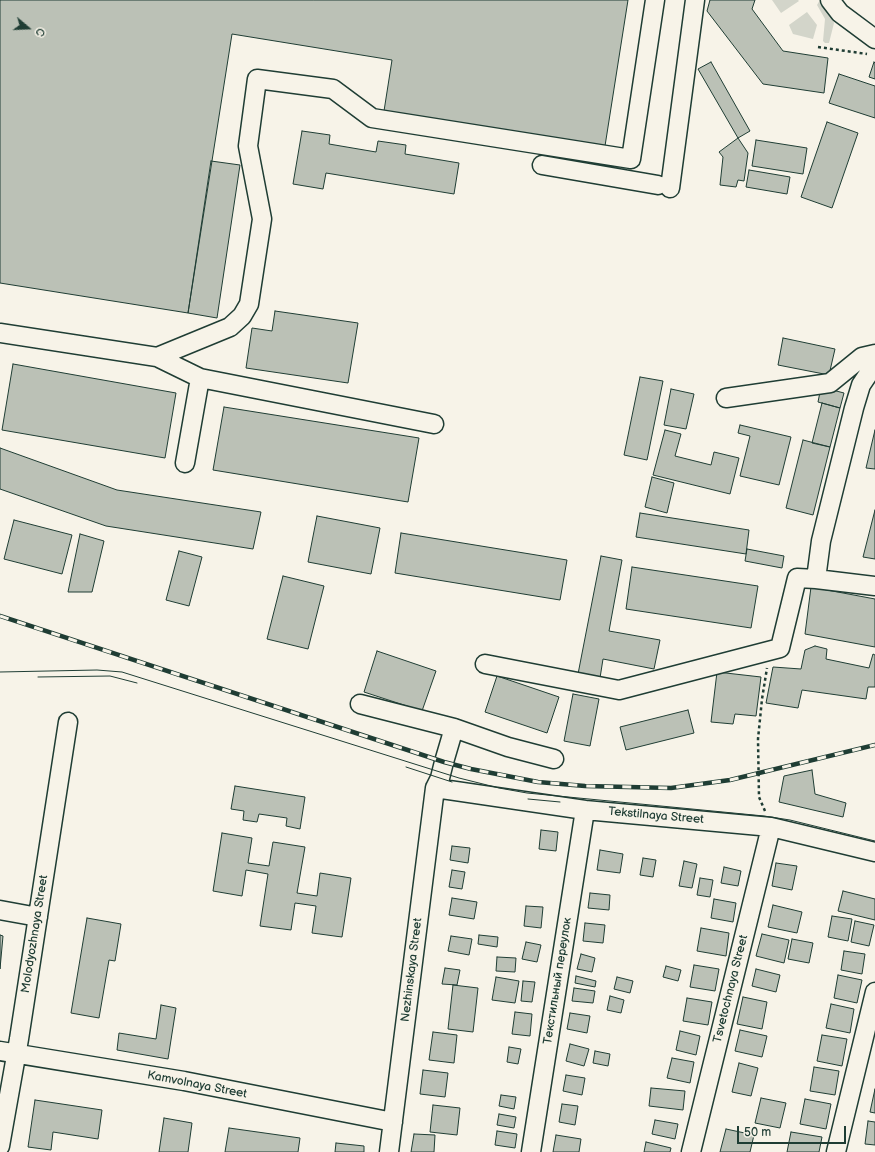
<!DOCTYPE html>
<meta charset="utf-8">
<style>
body{margin:0}
#map{position:relative;width:875px;height:1152px;overflow:hidden;background:#f7f3e8;font-family:"Balsamiq Sans",sans-serif}
canvas{display:block}
.north{position:absolute;left:8px;top:8px;width:40px;height:40px;-webkit-text-stroke:3px #f7f3e8;paint-order:stroke;rotate:109deg;font-size:11px;font-weight:700;line-height:16px;text-align:center;color:#1f3d34}
.north::after{content:'';display:block;margin:auto;width:14px;height:18px;background:#1f3d34;clip-path:polygon(50% 0,100% 100%,50% 72%,0 100%)}
.scale{position:absolute;left:737px;top:1126px;width:109px;height:18px;box-sizing:border-box;border:2px solid #1f3d34;border-top:0;padding-left:5px;font-size:12px;line-height:14px;white-space:nowrap;color:#1f3d34;-webkit-text-stroke:3px #f7f3e8;paint-order:stroke}
</style>
<div id="map">
<canvas width="875" height="1152"></canvas>
<div class="north">С</div>
<div class="scale">50 m</div>
</div>
<script>
const g = document.querySelector('canvas').getContext('2d');
g.lineJoin = 'round';
function paint(path, color) { g.fillStyle = color; g.fill(path, 'evenodd'); }
const poly = rows => new Path2D(rows.map(r => 'M' + r).join(''));
function stroke(path, color, width, dash) { g.strokeStyle = color; g.lineWidth = width; g.lineCap = dash ? 'butt' : 'round'; g.setLineDash(dash || []); g.stroke(path); }
function label(font, color, halo, rows, align = 'center') {
  g.font = font + ' "Balsamiq Sans",sans-serif'; g.lineWidth = 4; g.setLineDash([]); g.textBaseline = 'middle'; g.strokeStyle = halo; g.fillStyle = color; for (const [text, x, y, turn = 0] of rows) {
    g.save(); g.translate(x, y); g.rotate((+turn || 0) * Math.PI / 180); g.textAlign = isNaN(turn) ? turn : align; if (halo) g.strokeText(text, 0, 0); g.fillText(text, 0, 0); g.restore();
  }
}
paint(poly([
 [772,0,798,0,799,1,781,13],
 [820,0,822,1,829,12,834,23,829,43,825,43,823,41,825,19,817,5],
 [807,12,817,25,813,39,793,34,789,25]
]), '#d3d5ca');
const building = poly([
 [0,0,628,0,605,146,384,111,392,60,232,34,188,313,0,283,0,0],
 [710,0,755,0,752,9,783,51,828,58,824,93,763,84,707,11,710,0],
 [711,62,750,131,738,138,698,69,711,62],
 [874,62,875,63,875,79,869,77,874,62],
 [839,74,875,86,875,118,829,103,839,74],
 [827,122,858,133,832,208,801,197,827,122],
 [302,131,330,135,329,144,376,152,378,141,406,145,405,154,459,163,454,194,326,173,323,189,293,184,302,131],
 [738,138,748,153,744,181,738,180,736,187,720,185,723,157,719,152,738,138],
 [756,140,807,148,803,174,752,166,756,140],
 [211,161,240,165,217,318,188,313,211,161],
 [749,170,790,177,787,194,746,187,749,170],
 [275,311,358,323,348,383,246,368,252,328,272,331,275,311],
 [783,338,835,349,829,375,778,365,783,338],
 [13,364,176,393,165,458,2,430,13,364],
 [640,377,663,381,647,460,624,455,640,377],
 [821,387,844,393,840,408,818,402,821,387],
 [671,389,694,394,686,429,664,425,671,389],
 [822,403,840,408,830,447,812,443,822,403],
 [224,407,419,438,408,502,213,470,224,407],
 [740,425,791,437,779,485,740,476,750,436,738,433,740,425],
 [665,430,681,434,675,456,711,465,714,452,739,458,730,494,653,475,665,430],
 [875,430,875,469,866,468,875,430],
 [803,440,830,447,813,515,786,508,803,440],
 [0,448,117,490,261,512,253,549,106,526,0,489,0,448],
 [652,477,674,483,667,513,645,507,652,477],
 [875,510,875,559,863,557,875,510],
 [640,513,749,530,746,554,636,537,640,513],
 [317,516,380,528,371,574,308,562,317,516],
 [14,520,72,535,62,574,4,559,14,520],
 [401,533,567,560,560,600,395,573,401,533],
 [80,534,104,541,92,592,68,592,80,534],
 [747,549,784,556,782,568,745,561,747,549],
 [179,551,202,557,189,606,166,600,179,551],
 [601,556,622,560,609,631,660,640,654,669,603,659,600,678,578,674,601,556],
 [632,567,758,586,751,628,626,609,632,567],
 [283,576,324,586,308,649,267,639,283,576],
 [811,587,875,599,875,647,805,634,811,587],
 [815,646,827,649,826,659,869,668,873,654,875,655,875,687,868,687,866,699,802,690,798,708,766,703,773,667,801,669,805,650,815,646],
 [377,651,436,671,422,711,364,692,377,651],
 [717,672,761,677,756,716,735,714,733,724,711,722,717,672],
 [497,676,559,697,547,733,485,712,497,676],
 [573,694,599,699,590,746,564,741,573,694],
 [688,710,694,733,626,750,620,727,688,710],
 [812,770,815,794,846,803,843,817,779,802,784,776,812,770],
 [235,786,305,797,300,829,286,826,287,818,259,814,257,822,243,820,244,811,231,809,235,786],
 [541,830,558,832,556,851,539,849,541,830],
 [222,833,252,838,248,863,269,866,273,842,305,847,297,893,317,896,320,873,351,878,342,937,312,933,316,906,295,903,291,930,260,926,268,874,246,870,242,896,213,891,222,833],
 [452,846,470,848,468,863,450,860,452,846],
 [600,850,623,854,620,873,597,870,600,850],
 [643,858,656,860,653,877,640,875,643,858],
 [684,861,697,864,692,888,679,886,684,861],
 [776,863,797,866,792,890,772,886,776,863],
 [724,867,741,871,738,886,721,883,724,867],
 [452,870,465,872,462,889,449,887,452,870],
 [700,878,713,880,710,897,697,895,700,878],
 [843,891,875,899,875,920,838,911,843,891],
 [590,893,610,895,609,910,588,908,590,893],
 [452,898,477,902,474,919,449,915,452,898],
 [714,899,736,903,733,922,711,918,714,899],
 [773,905,802,912,797,933,768,927,773,905],
 [526,906,543,907,541,928,524,926,526,906],
 [832,916,852,919,848,941,828,937,832,916],
 [87,918,121,924,115,961,109,960,99,1018,71,1013,87,918],
 [855,921,874,925,869,946,851,942,855,921],
 [585,923,605,925,603,943,583,941,585,923],
 [701,928,729,933,726,956,697,951,701,928],
 [762,934,789,940,784,963,756,956,762,934],
 [0,935,3,936,0,969,0,935],
 [479,935,498,937,497,947,478,944,479,935],
 [451,936,472,939,469,955,448,951,451,936],
 [792,939,813,943,809,963,788,959,792,939],
 [526,942,541,945,537,962,522,959,526,942],
 [844,951,865,954,862,974,841,970,844,951],
 [581,954,595,958,592,972,577,969,581,954],
 [497,957,516,958,515,972,496,971,497,957],
 [694,965,719,969,715,991,690,987,694,965],
 [666,966,681,970,678,981,663,977,666,966],
 [445,968,460,970,457,985,442,984,445,968],
 [756,969,780,975,776,992,752,986,756,969],
 [838,975,862,980,857,1003,834,998,838,975],
 [576,976,596,981,595,987,575,983,576,976],
 [496,977,519,981,515,1003,492,1000,496,977],
 [617,977,633,981,630,993,614,989,617,977],
 [523,981,535,982,532,1002,521,1001,523,981],
 [453,985,478,988,473,1032,448,1029,453,985],
 [574,988,595,991,593,1003,572,1001,574,988],
 [610,996,624,1000,621,1013,607,1010,610,996],
 [743,997,767,1002,762,1029,737,1024,743,997],
 [687,998,712,1002,708,1025,683,1021,687,998],
 [831,1004,854,1009,850,1033,826,1028,831,1004],
 [161,1005,176,1008,168,1059,117,1050,119,1033,156,1039,161,1005],
 [515,1012,532,1014,530,1036,512,1034,515,1012],
 [570,1013,590,1016,587,1033,567,1029,570,1013],
 [740,1030,767,1036,762,1057,735,1051,740,1030],
 [680,1031,700,1036,696,1055,676,1050,680,1031],
 [433,1032,457,1035,454,1063,429,1060,433,1032],
 [822,1035,847,1039,842,1066,817,1061,822,1035],
 [570,1044,589,1049,584,1066,566,1061,570,1044],
 [509,1047,521,1049,518,1064,507,1062,509,1047],
 [595,1051,610,1054,608,1066,593,1063,595,1051],
 [672,1058,694,1062,690,1083,667,1078,672,1058],
 [739,1063,758,1068,751,1096,732,1092,739,1063],
 [814,1067,839,1071,835,1095,810,1091,814,1067],
 [423,1070,448,1073,445,1097,420,1094,423,1070],
 [566,1075,585,1078,582,1095,563,1091,566,1075],
 [651,1088,685,1091,683,1110,649,1106,651,1088],
 [875,1089,875,1113,870,1112,875,1089],
 [501,1095,516,1097,514,1109,499,1106,501,1095],
 [761,1098,786,1103,780,1128,755,1123,761,1098],
 [805,1099,831,1104,826,1129,800,1124,805,1099],
 [35,1100,102,1110,98,1139,53,1132,51,1150,28,1147,35,1100],
 [562,1104,578,1106,575,1125,559,1122,562,1104],
 [433,1105,460,1108,457,1135,430,1132,433,1105],
 [499,1114,516,1117,514,1128,497,1125,499,1114],
 [164,1118,192,1123,188,1152,159,1152,164,1118],
 [655,1120,678,1124,675,1139,652,1134,655,1120],
 [868,1121,875,1122,875,1145,865,1144,868,1121],
 [229,1128,300,1138,298,1152,225,1152,229,1128],
 [726,1129,754,1135,750,1152,720,1152,726,1129],
 [497,1131,517,1134,515,1148,495,1145,497,1131],
 [791,1132,822,1137,819,1152,787,1152,791,1132],
 [414,1134,435,1135,434,1152,411,1152,414,1134],
 [556,1135,581,1139,579,1152,553,1152,556,1135],
 [646,1142,671,1148,670,1152,644,1152,646,1142],
 [336,1143,364,1146,364,1152,335,1152,336,1143]
]);
paint(building, '#bbc1b6');
stroke(building, '#1f3d34', 1);
const minor = poly([
 [830,0,840,13,875,39],
 [542,165,658,185],
 [670,188,695,0],
 [0,333,157,357,230,327,242,316,249,304,262,219,248,146,257,79,333,89,372,118,631,159,655,0],
 [157,357,200,378,434,424],
 [726,398,830,383,862,357,875,354],
 [185,463,200,378],
 [816,579,875,586],
 [485,664,619,690,780,648,797,578,816,579,821,541,854,408,861,385,875,364],
 [360,704,454,728,508,747,554,759],
 [435,788,585,810,771,827,875,852],
 [0,910,38,917],
 [0,1051,184,1081,393,1122],
 [0,1146,19,1039,68,722],
 [389,1152,435,788,440,778,444,762,454,728],
 [531,1152,585,810],
 [691,1152,771,827],
 [836,1152,875,992]
]);
stroke(minor, '#1f3d34', 21);
stroke(poly([
 [818,47,867,54],
 [765,811,759,797,758,739,762,699,767,668]
]), '#1f3d34', 2.5, [3, 3]);
stroke(minor, '#f7f3e8', 18);
stroke(poly([
 [0,672,97,670,122,672,459,778,499,788,527,793,764,816,790,820,875,841],
 [38,677,110,676,137,683],
 [406,767,452,782],
 [528,799,560,802]
]), '#1f3d34', 1);
const rail = poly([
 [0,616,444,762,471,769,538,782,585,786,671,788,730,780,875,745]
]);
stroke(rail, '#1f3d34', 4.5);
stroke(rail, '#f7f3e8', 3, [9]);
label('12px', '#1f3d34', '#f7f3e8', [
 ["Tekstilnaya Street",656,816,5],
 ["Molodyozhnaya Street",35,934,-81],
 ["Nezhinskaya Street",412,970,-83],
 ["Текстильный переулок",558,981,-81],
 ["Tsvetochnaya Street",731,989,-76],
 ["Kamvolnaya Street",197,1085,11]
]);
</script>
